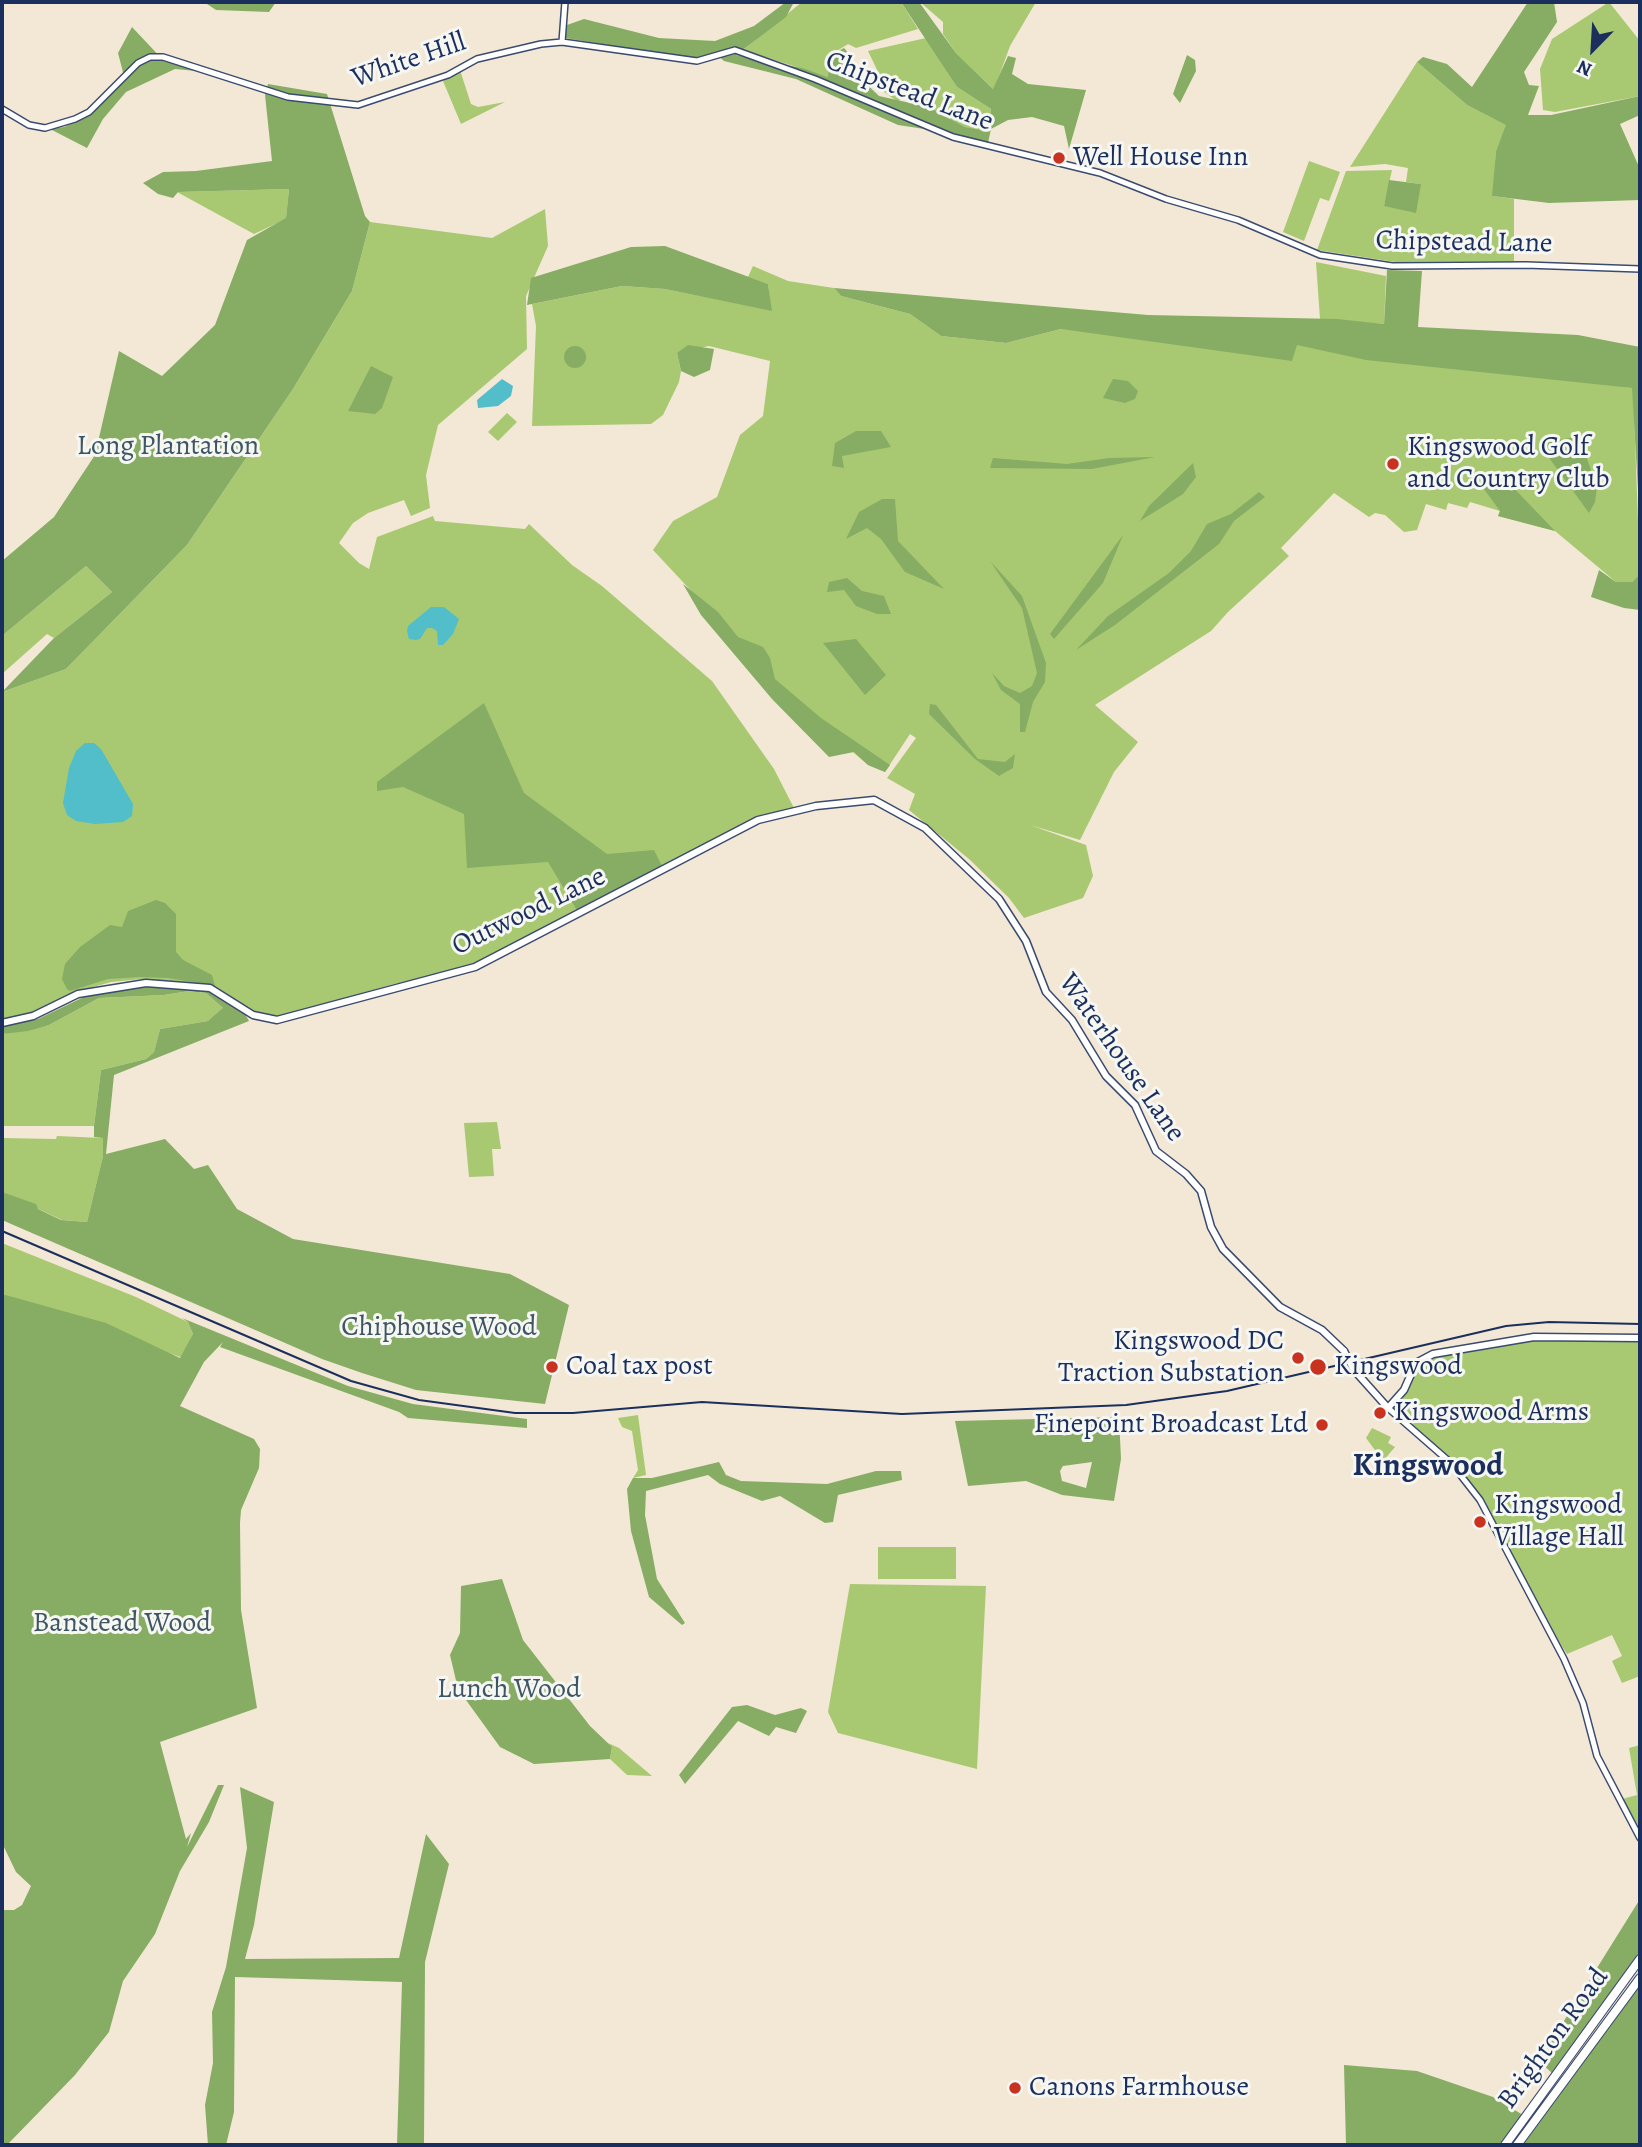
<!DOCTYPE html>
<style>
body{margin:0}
#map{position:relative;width:1642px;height:2147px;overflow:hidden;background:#f3e8d6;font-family:Alegreya,serif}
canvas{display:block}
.frame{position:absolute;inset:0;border:4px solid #1b2f5e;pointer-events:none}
.north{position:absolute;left:1558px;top:14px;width:70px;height:70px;-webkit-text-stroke:5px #f6f6f2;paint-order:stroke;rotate:204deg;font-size:19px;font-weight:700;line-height:28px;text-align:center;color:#1b2f5e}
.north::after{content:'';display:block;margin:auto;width:24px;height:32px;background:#1b2f5e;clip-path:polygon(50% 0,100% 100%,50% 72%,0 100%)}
</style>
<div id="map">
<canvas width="1642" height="2147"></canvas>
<div class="frame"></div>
<div class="north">N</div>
</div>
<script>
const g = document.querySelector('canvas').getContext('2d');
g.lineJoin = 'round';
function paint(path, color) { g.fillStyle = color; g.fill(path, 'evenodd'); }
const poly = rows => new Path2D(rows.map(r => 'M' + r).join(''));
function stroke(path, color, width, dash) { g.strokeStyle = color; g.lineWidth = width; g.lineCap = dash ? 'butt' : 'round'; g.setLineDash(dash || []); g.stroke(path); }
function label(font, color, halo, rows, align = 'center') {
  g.font = font + ' Alegreya,serif'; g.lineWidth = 6; g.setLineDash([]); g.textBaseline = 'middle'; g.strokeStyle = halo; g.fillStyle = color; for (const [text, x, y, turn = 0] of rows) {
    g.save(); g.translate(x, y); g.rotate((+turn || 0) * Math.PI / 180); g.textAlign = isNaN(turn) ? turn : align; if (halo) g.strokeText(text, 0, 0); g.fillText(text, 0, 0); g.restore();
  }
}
paint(poly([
 [802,2,901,2,918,29,856,48,848,44,829,56,828,77,743,50],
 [920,2,1036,2,1010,46,994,90,956,53,943,34,943,22],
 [1609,2,1640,41,1640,96,1555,112,1543,110,1540,69,1552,39],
 [926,38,957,87,991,109,987,132,965,127,908,100,908,90,898,102,873,84,879,74,868,51],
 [1417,62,1467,105,1507,125,1496,151,1493,196,1514,199,1514,261,1395,262,1317,250,1346,171,1392,170,1384,206,1421,184,1406,182,1408,168,1385,164,1350,167],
 [460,70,471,104,478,107,505,102,461,124,443,81],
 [1309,161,1340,172,1329,201,1320,198,1304,241,1283,232],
 [289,189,286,219,254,234,177,192],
 [545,209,548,246,526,296,527,349,438,425,426,475,430,508,411,516,404,500,368,513,353,523,339,543,359,563,369,569,377,537,433,516,435,521,525,529,529,524,572,565,602,586,712,681,774,769,795,810,770,816,475,967,394,984,277,1017,250,1010,221,990,204,984,142,979,111,982,68,994,30,1014,2,1019,2,692,66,669,187,545,293,389,352,291,370,222,492,238],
 [1316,262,1386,276,1384,324,1320,319],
 [753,266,788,281,834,288,841,296,910,314,941,336,1006,343,1061,329,1260,336,1633,388,1640,574,1632,582,1616,582,1555,531,1498,516,1500,511,1470,502,1467,508,1448,503,1446,510,1426,504,1417,530,1404,532,1385,515,1375,513,1369,517,1334,493,1281,548,1289,556,1228,612,1211,631,1095,705,1138,742,1114,772,1080,840,1030,825,1086,845,1093,876,1083,898,1024,918,1009,898,969,859,909,810,915,794,887,778,916,738,910,734,885,772,868,765,798,705,653,550,673,521,717,497,740,435,763,416,770,361,709,346,677,353,681,371,679,382,663,415,651,424,532,426,536,326,532,304,622,286,665,289,771,310,768,284,748,277],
 [507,413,517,422,498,441,488,432],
 [86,566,112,592,54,638,47,634,2,674,2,636],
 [189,991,206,993,223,1008,221,1013,208,1021,160,1029,154,1052,146,1059,101,1070,94,1126,2,1126,2,1034,49,1025,99,998,164,995],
 [497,1122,501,1149,492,1149,494,1176,469,1177,464,1123],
 [57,1136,103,1138,103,1156,87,1222,62,1220,2,1192,2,1138,56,1139],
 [2,1243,136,1297,188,1322,193,1334,183,1358,2,1294],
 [1534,1337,1640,1338,1640,1676,1622,1683,1612,1661,1622,1656,1612,1635,1567,1654,1535,1605,1479,1500,1451,1463,1388,1408,1421,1359],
 [638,1415,646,1475,633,1478,638,1470,632,1431,622,1427,618,1418],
 [1372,1428,1391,1437,1388,1443,1395,1447,1383,1461,1366,1438],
 [878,1547,956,1547,956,1579,878,1579],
 [850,1584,986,1586,977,1769,838,1733,828,1712],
 [608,1743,619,1748,652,1776,627,1775,610,1759,612,1748],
 [1640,1745,1640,1828,1622,1799,1637,1795,1629,1748]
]), '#a8c971');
paint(poly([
 [204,2,276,2,269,12,216,10],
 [786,2,794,2,786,17,736,55,802,68,828,77,829,56,844,48,852,57,853,71,879,96,928,107,965,127,987,131,991,109,957,87,901,2,919,2,956,53,993,89,1008,56,1016,58,1012,74,1028,84,1086,90,1069,149,1064,126,1032,117,1008,120,991,129,988,143,951,133,898,125,796,79,724,61,715,53,696,59,565,38,567,25,584,19,659,38,715,41,754,26],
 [1528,2,1554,2,1557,22,1524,72,1529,85,1539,86,1528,115,1551,115,1640,96,1640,115,1620,124,1640,169,1640,200,1549,203,1492,196,1496,151,1506,125,1467,105,1417,62,1423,57,1447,64,1472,87],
 [132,27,164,61,196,71,175,69,126,92,103,119,87,148,50,129,64,127,88,116,125,80,118,53],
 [1187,55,1195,60,1196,71,1180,103,1173,94],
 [268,84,327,94,365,216,370,222,352,291,293,389,187,545,66,669,2,692,54,638,112,592,86,566,2,636,2,561,54,517,95,455,119,351,162,376,215,325,247,240,286,218,289,189,178,192,173,198,158,194,143,183,163,172,196,171,272,161,265,95],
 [1389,180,1421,184,1416,213,1384,206],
 [665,246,768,284,772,311,665,289,622,286,527,305,531,278,631,247],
 [1387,270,1422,271,1418,327,1578,335,1640,347,1640,524,1632,388,1366,360,1297,345,1292,361,1061,329,1006,343,941,336,910,314,841,296,834,288,1148,315,1337,319,1384,324],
 [688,345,714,349,710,370,694,377,681,371,677,353],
 '564 357a11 11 0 1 1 22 0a11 11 0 1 1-22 0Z',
 [371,366,393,377,382,408,375,414,348,411],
 [1113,379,1128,381,1138,391,1135,399,1125,403,1103,398],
 [856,431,881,431,891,447,842,456,844,468,832,466,835,443],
 [1579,436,1597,487,1595,502,1589,513,1539,444],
 [1155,457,1092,469,990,468,993,458,1067,464,1109,458],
 [1193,463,1196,477,1183,494,1140,521,1149,506],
 [1487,472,1495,472,1505,479,1555,531,1498,516,1500,511,1484,489,1483,479],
 [1259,492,1265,497,1234,521,1219,544,1115,625,1076,650,1108,616,1169,573,1191,551,1207,524,1231,514],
 [882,499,895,499,898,541,944,589,905,572,881,539,867,528,846,539,859,512],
 [1123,535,1103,583,1054,639,1050,634],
 [990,561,1022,596,1046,663,1045,682,1033,702,1025,732,1020,732,1020,704,1001,690,992,673,1004,686,1020,693,1032,686,1037,673,1022,608],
 [1599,570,1616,582,1632,582,1640,574,1640,610,1624,608,1591,597],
 [847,578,862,591,884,596,891,614,877,614,856,606,844,590,827,592,829,582],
 [683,584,718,612,738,637,763,647,770,658,775,679,821,718,890,765,885,772,868,765,854,752,829,757,772,699,701,615],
 [856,639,886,675,865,695,823,643],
 [484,703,524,793,607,854,654,850,663,868,578,912,548,862,467,868,464,814,403,787,377,791,377,782],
 [930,704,936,705,978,759,1005,762,1015,754,1013,768,999,776,975,759,929,714],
 [156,900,165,903,176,914,176,952,183,960,212,975,215,986,168,978,140,977,108,979,70,991,67,989,62,979,65,964,80,947,110,925,122,927,128,911],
 [145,985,208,990,245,1014,249,1021,114,1075,106,1154,165,1139,194,1169,208,1165,237,1209,293,1239,510,1274,569,1305,545,1404,416,1390,362,1373,322,1359,2,1220,2,1192,36,1204,38,1209,61,1220,87,1222,103,1156,103,1138,94,1137,94,1126,101,1070,146,1059,154,1052,160,1029,208,1021,223,1008,206,993,189,991,164,995,99,998,49,1025,28,1031,2,1034,2,1026,38,1019,88,995],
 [2,1294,106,1323,180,1358,193,1334,188,1322,182,1318,348,1386,413,1404,527,1419,527,1428,408,1418,399,1412,220,1347,223,1342,204,1362,180,1406,254,1439,260,1449,259,1468,241,1510,240,1523,241,1610,257,1708,160,1742,186,1839,191,1833,187,1847,218,1785,224,1785,209,1822,180,1871,155,1934,123,1981,109,2032,75,2075,7,2145,2,2145,2,1910,14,1910,22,1905,31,1886,16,1872,2,1843],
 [1119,1417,1121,1459,1114,1501,1062,1495,1026,1481,968,1486,955,1421],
 [1092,1462,1086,1488,1062,1481,1060,1471,1063,1466],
 [719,1462,726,1475,741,1481,827,1484,876,1471,901,1471,902,1480,838,1495,833,1522,825,1523,780,1496,762,1501,720,1484,708,1475,646,1491,645,1515,657,1579,685,1623,682,1625,649,1597,631,1531,627,1489,633,1478,652,1478],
 [502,1579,523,1640,590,1726,612,1747,610,1759,534,1764,500,1747,458,1689,450,1655,460,1633,461,1586],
 [747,1705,775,1715,801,1708,807,1711,796,1733,776,1727,769,1736,738,1721,685,1784,679,1775,732,1707],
 [240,1787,274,1802,254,1925,245,1959,399,1958,426,1834,449,1864,425,1962,424,2145,397,2145,402,1982,235,1977,234,2112,226,2145,208,2145,205,2105,213,2063,212,2012,226,1967,247,1848],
 [1640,1899,1640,1953,1553,2074,1539,2061],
 [1640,1985,1640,2145,1521,2145,1554,2102],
 [1344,2065,1417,2071,1493,2097,1523,2115,1502,2145,1346,2145]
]), '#86ad63');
paint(poly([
 [502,379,513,386,511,396,498,406,478,408,477,400],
 [431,607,444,607,459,619,453,634,443,645,438,645,437,631,432,628,427,628,420,639,416,640,409,639,407,631,408,626],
 [85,743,94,743,101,749,133,804,132,816,123,822,95,824,76,821,67,815,63,803,69,768,76,751]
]), '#51bec9');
const tertiary = poly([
 [562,42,565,2],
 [2,109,29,125,45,128,75,119,89,112,138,63,150,57,163,57,288,97,358,105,448,75,477,59,541,44,562,42,697,61,735,50,815,79,953,137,1100,173,1166,199,1238,220,1320,255,1392,266,1526,265,1640,269],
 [1388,1408,1451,1463,1480,1500,1564,1659,1583,1703,1597,1756,1640,1838]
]);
const secondary = poly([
 [2,1023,33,1016,78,994,146,983,210,988,253,1015,277,1020,475,967,758,820,816,806,874,800,925,828,999,899,1026,941,1046,992,1072,1020,1106,1076,1135,1105,1156,1151,1186,1174,1201,1191,1211,1227,1223,1249,1280,1307,1322,1330,1344,1351],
 [1354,1370,1388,1408,1404,1390,1416,1363,1433,1354,1534,1337,1640,1338]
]);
const trunk = poly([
 [1505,2145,1640,1959],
 [1517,2145,1640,1978]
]);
stroke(tertiary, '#3b4b70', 8);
stroke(secondary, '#3b4b70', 9);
stroke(trunk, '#3b4b70', 10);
stroke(tertiary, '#fff', 5);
stroke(secondary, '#fff', 6);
stroke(trunk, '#fff', 8);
stroke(poly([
 [2,1231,351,1381,419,1400,515,1413,573,1413,702,1402,902,1414,1126,1405,1227,1391,1506,1326,1549,1322,1640,1324]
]), '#1b2f5e', 2);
const secondaryBridge = poly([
 [1344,1351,1354,1370]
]);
stroke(secondaryBridge, '#3b4b70', 9, []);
stroke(secondaryBridge, '#fff', 6);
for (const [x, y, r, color] of [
 [1059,158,7,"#c8321e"],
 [1393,464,7,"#c8321e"],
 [1298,1358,7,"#c8321e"],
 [552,1367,7,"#c8321e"],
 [1318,1367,9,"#c8321e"],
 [1380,1413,7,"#c8321e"],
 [1322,1425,7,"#c8321e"],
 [1480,1522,7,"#c8321e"],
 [1015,2088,7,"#c8321e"]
]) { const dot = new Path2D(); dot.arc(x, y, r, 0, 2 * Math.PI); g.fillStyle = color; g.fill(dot); stroke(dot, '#f6f6f2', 2.5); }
label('28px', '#1b2f5e', '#f6f6f2', [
 ["White Hill",409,61,-19],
 ["Chipstead Lane",909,92,21],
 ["Chipstead Lane",1464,243,1],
 ["Outwood Lane",529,912,-26],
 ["Waterhouse Lane",1121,1058,55],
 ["Brighton Road",1554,2039,-54]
]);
label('28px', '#1b2f5e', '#f6f6f2', [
 ["Well House Inn",1073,158],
 ["Kingswood Golf",1407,448],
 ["and Country Club",1407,480],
 ["Kingswood DC",1284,1342,"right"],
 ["Traction Substation",1284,1374,"right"],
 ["Coal tax post",566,1367],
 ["Kingswood",1334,1367],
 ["Kingswood Arms",1394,1413],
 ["Finepoint Broadcast Ltd",1308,1425,"right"],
 ["Kingswood",1494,1506],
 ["Village Hall",1494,1538],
 ["Canons Farmhouse",1029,2088]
], 'left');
label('28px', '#3e5663', '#f6f6f2', [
 ["Long Plantation",168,447],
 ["Chiphouse Wood",439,1328],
 ["Banstead Wood",122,1624],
 ["Lunch Wood",509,1690]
]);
label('bold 32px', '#1b2f5e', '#f6f6f2', [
 ["Kingswood",1428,1467]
]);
</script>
